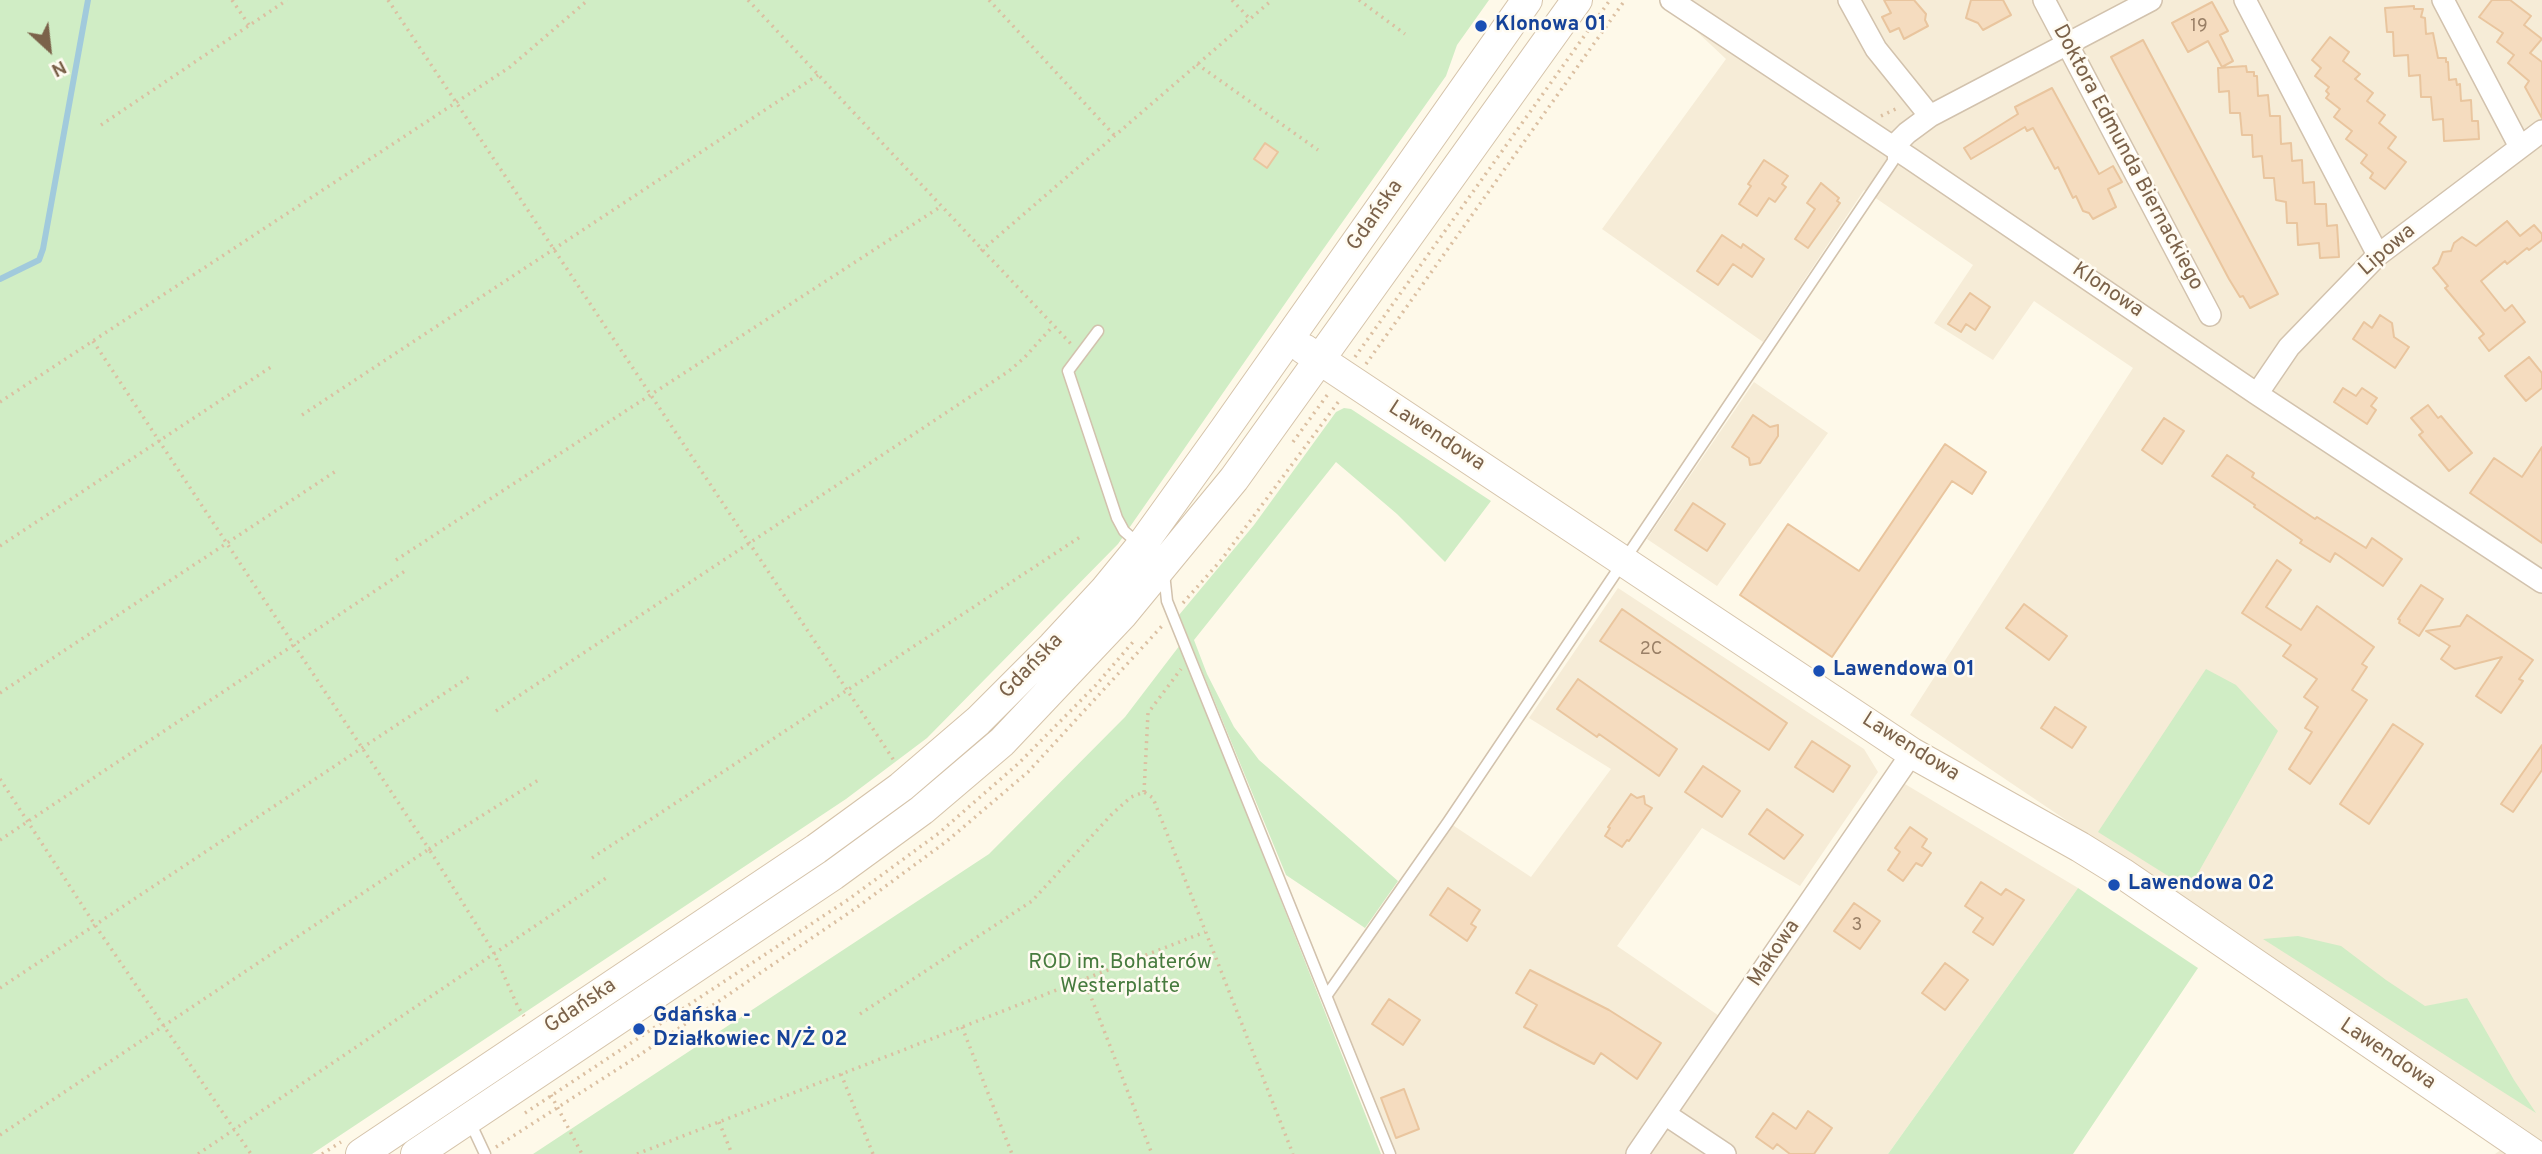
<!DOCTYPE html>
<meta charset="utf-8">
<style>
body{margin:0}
#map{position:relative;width:2542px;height:1154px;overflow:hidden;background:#fef9e9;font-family:Overpass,sans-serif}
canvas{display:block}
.north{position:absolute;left:14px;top:14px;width:70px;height:70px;-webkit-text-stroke:5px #fffbf1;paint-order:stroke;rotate:153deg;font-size:19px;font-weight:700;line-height:28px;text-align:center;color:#7b624a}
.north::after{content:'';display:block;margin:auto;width:24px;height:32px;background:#7b624a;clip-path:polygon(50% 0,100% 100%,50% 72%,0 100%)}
</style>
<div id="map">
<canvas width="2542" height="1154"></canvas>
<div class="north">N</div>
</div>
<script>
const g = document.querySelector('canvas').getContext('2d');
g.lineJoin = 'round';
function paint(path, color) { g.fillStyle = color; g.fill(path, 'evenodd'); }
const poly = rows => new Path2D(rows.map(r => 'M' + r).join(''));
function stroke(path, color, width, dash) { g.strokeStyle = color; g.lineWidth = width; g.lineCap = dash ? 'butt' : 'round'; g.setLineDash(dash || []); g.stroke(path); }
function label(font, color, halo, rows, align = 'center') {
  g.font = font + ' Overpass,sans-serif'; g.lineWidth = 5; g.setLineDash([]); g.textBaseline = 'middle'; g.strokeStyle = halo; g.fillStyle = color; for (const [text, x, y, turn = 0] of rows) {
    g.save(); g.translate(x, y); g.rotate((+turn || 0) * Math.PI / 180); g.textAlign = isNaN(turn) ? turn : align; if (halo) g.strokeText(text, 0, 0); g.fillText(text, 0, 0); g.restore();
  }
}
paint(poly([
 [1663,0,2542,0,2542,1154,2495,1154,2528,1131,1910,715,2133,368,2034,301,1993,360,1934,323,1973,265,1864,190,1763,342,1602,229,1726,59],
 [1754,382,1828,433,1717,586,1647,539],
 [1618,588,1864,749,1878,772,1800,886,1702,828,1617,946,1728,1022,1895,778,2078,888,1888,1154,1390,1154,1327,995,1448,822,1531,877,1611,769,1529,718]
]), '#f6ecd7');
paint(poly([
 [0,0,1489,0,1457,45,1446,76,1307,272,1118,544,927,738,846,799,312,1154,0,1154],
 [1344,408,1351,409,1491,501,1445,562,1397,514,1336,462,1194,640,1207,674,1234,727,1259,760,1398,881,1365,928,1286,875,1179,615,1254,525,1336,412],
 [1180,645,1381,1154,533,1154,989,854,1125,717],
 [2206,669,2236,685,2278,731,2189,889,2098,832],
 [2078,888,2198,968,2073,1154,1888,1154],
 [2298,936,2341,946,2386,980,2425,1006,2467,998,2514,1080,2536,1113,2263,939]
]), '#d0edc5');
stroke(poly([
 [0,279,39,260,43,249,88,0]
]), '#a1cadc', 6);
const building = poly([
 [1884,0,1914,0,1926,14,1925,20,1928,26,1904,39,1899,28,1890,32,1882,17,1891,13,1884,0],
 [1971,0,2003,0,2011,15,1983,30,1978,23,1966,18,1971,0],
 [2492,0,2510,0,2531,16,2524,25,2542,39,2530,53,2542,62,2542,118,2525,87,2529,81,2508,63,2514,55,2497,42,2503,33,2479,17,2492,0],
 [2212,2,2228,31,2220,35,2233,61,2222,67,2208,41,2188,52,2172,23,2212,2],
 [2414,6,2414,9,2423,9,2421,17,2425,18,2426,34,2433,33,2438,58,2446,58,2446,62,2448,62,2449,80,2456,79,2457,85,2460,84,2461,101,2471,100,2472,121,2478,121,2479,139,2444,141,2443,119,2433,120,2431,97,2421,97,2420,75,2409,76,2408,55,2394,56,2393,32,2387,32,2385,8,2414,6],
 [2330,37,2349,52,2343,61,2360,74,2355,79,2373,93,2367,101,2385,115,2379,123,2396,137,2388,148,2406,162,2385,189,2370,178,2373,173,2361,163,2367,155,2346,139,2352,131,2334,117,2340,109,2326,98,2329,94,2326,91,2329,87,2315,76,2321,68,2312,60,2330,37],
 [2143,40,2278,294,2250,308,2243,296,2240,297,2229,279,2111,57,2143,40],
 [2246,66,2247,72,2254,72,2254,76,2257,76,2258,96,2268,95,2270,116,2280,116,2281,144,2291,143,2292,161,2302,160,2303,183,2314,182,2315,204,2326,204,2327,226,2337,225,2339,257,2320,258,2319,243,2298,245,2297,223,2287,223,2286,202,2276,200,2274,178,2264,178,2262,156,2253,157,2252,135,2242,135,2240,113,2230,113,2229,91,2219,92,2218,68,2246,66],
 [2052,88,2099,174,2113,166,2122,182,2108,189,2116,207,2093,219,2089,213,2083,211,2076,196,2073,198,2058,167,2055,169,2033,128,2027,131,2025,127,1971,159,1964,148,2018,114,2015,107,2052,88],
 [1265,143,1278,152,1267,168,1254,159,1265,143],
 [1764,160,1788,176,1782,184,1786,187,1775,202,1769,198,1757,216,1739,204,1751,186,1748,184,1764,160],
 [1821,183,1839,198,1837,201,1840,203,1808,248,1795,239,1815,209,1807,203,1821,183],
 [2507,221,2520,236,2534,225,2542,234,2542,240,2529,250,2527,248,2507,264,2505,261,2481,281,2505,311,2512,305,2525,322,2489,351,2479,338,2484,334,2445,288,2448,286,2433,268,2438,264,2443,252,2451,251,2454,243,2462,237,2476,246,2507,221],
 [1722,235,1741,248,1743,244,1764,259,1752,277,1733,264,1718,285,1697,271,1722,235],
 [1970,293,1990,307,1975,330,1966,324,1961,332,1948,324,1970,293],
 [2380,315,2392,323,2394,337,2409,347,2395,368,2353,339,2364,322,2372,328,2380,315],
 [2529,357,2542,373,2542,388,2526,401,2505,376,2529,357],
 [2343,388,2356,396,2362,388,2377,398,2371,406,2376,410,2367,424,2334,402,2343,388],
 [2428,405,2438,418,2441,416,2472,453,2449,471,2419,435,2423,432,2411,418,2428,405],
 [1753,415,1770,427,1778,425,1778,436,1760,463,1750,465,1749,458,1732,447,1753,415],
 [2164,418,2184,431,2162,464,2142,450,2164,418],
 [1945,444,1986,472,1972,494,1952,481,1832,657,1740,595,1788,524,1859,571,1945,444],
 [2542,447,2542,543,2470,493,2494,458,2522,477,2542,447],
 [2227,455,2254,473,2252,477,2315,519,2317,517,2366,548,2372,538,2402,559,2383,586,2335,553,2330,562,2300,543,2302,540,2254,507,2255,505,2212,476,2227,455],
 [1693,503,1725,524,1707,551,1675,530,1693,503],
 [2277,560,2291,570,2266,607,2301,630,2317,606,2374,647,2362,664,2367,667,2352,690,2367,700,2310,784,2289,769,2312,732,2305,728,2318,707,2304,697,2317,679,2283,656,2291,645,2242,613,2277,560],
 [2421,585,2443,599,2419,636,2399,623,2400,620,2398,619,2421,585],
 [2024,604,2067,636,2049,660,2006,628,2024,604],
 [1622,609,1787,723,1769,750,1600,641,1622,609],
 [2467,615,2533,660,2519,679,2523,681,2501,713,2476,696,2502,657,2455,669,2441,659,2450,646,2426,631,2460,626,2467,615],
 [1578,679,1677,749,1659,776,1599,734,1597,737,1557,709,1578,679],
 [2055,707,2086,727,2072,748,2041,728,2055,707],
 [2393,724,2423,744,2369,824,2340,804,2393,724],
 [1812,741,1850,766,1833,792,1795,767,1812,741],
 [2542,745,2542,770,2513,812,2501,804,2542,745],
 [1703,766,1740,791,1722,817,1685,792,1703,766],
 [1631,794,1637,798,1644,796,1645,804,1652,808,1629,841,1627,840,1622,847,1605,836,1610,828,1608,827,1631,794],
 [1767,809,1803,835,1784,859,1749,834,1767,809],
 [1910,827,1927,839,1922,847,1931,853,1922,866,1916,863,1903,881,1888,870,1900,852,1895,848,1910,827],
 [1981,882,2001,895,2006,889,2024,900,1993,945,1973,932,1983,918,1965,906,1981,882],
 [1448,888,1480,910,1471,924,1476,927,1467,941,1430,915,1448,888],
 [1854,903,1880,921,1860,949,1834,931,1854,903],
 [1945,963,1968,980,1945,1010,1922,993,1945,963],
 [1530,970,1609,1010,1661,1043,1637,1079,1601,1053,1594,1064,1524,1027,1537,1005,1516,993,1530,970],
 [1389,999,1420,1020,1403,1045,1372,1024,1389,999],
 [1404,1089,1419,1129,1396,1138,1381,1098,1404,1089],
 [1808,1111,1832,1128,1814,1154,1790,1154,1777,1144,1773,1149,1756,1137,1773,1113,1796,1129,1808,1111]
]);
paint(building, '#f5dcbf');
stroke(building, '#e9c59e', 2);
const lane = poly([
 [1098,331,1068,371,1117,518,1124,531,1141,546],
 [1164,573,1167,601,1390,1154],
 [1327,995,1448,822,1893,161,1893,147],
 [470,1122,485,1154]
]);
const street = poly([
 [1671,0,1911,159,2257,394,2542,582],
 [1849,0,1876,49,1930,116],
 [2044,0,2210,315],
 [2245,0,2378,255],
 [2443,0,2520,147],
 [1893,147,1907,133,1930,116,2151,0],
 [2257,394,2289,347,2378,255,2542,131],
 [1665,1114,1725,1154],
 [1637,1154,1912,753]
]);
const secondary = poly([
 [1304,349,1912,753,2080,847,2122,873,2533,1154],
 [361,1154,816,849,901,787,978,721,1053,646,1105,590,1141,546,1225,429,1527,0],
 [416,1154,833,875,922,810,1002,742,1122,615,1234,479,1577,0]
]);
stroke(lane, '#d2c2ad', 13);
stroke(street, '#d2c2ad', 24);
stroke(secondary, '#d5c3aa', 32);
stroke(poly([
 [232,0,249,25],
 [388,0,895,762],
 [748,0,1072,345],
 [989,0,1115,136],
 [1232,0,1250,19],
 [1359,0,1405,34],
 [1197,64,1318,150],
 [1881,116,1900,107],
 [101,125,287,0],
 [981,251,1272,0],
 [93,341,429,849,540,779],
 [1355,357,1610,0],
 [1366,364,1625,0],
 [0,402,510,67,588,0],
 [302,415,818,75],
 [1293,442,1328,394],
 [0,546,271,367],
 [396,560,940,207],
 [1183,603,1222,559,1339,401],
 [0,693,336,471],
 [496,711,1009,371,1024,358,1053,326],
 [0,779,95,925,251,1154],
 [1144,792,1148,713,1181,669],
 [0,840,405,571],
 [592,858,1083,535],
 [1084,979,1152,1154],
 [0,988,472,675],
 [860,1014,1032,901,1112,814,1131,797,1144,792,1153,798,1293,1154],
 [962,1027,1012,1154],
 [841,1074,873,1154],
 [551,1095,582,1154],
 [525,1113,849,899,939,833,1019,763,1096,685,1133,642],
 [719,1122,732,1154],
 [0,1135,429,849,493,951,518,1007,524,1016],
 [496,1147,638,1056,856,908,947,841,1028,772,1162,626],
 [198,1154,606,878],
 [322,1154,341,1142],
 [637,1154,1205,932]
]), '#dbbfa1', 3.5, [2, 5]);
stroke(lane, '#fff', 10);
stroke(street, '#fff', 21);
stroke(secondary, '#fff', 30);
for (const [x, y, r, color] of [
 [1481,26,7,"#1a4fb4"],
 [1819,671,7,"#1a4fb4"],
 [2114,885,7,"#1a4fb4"],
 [639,1029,7,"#1a4fb4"]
]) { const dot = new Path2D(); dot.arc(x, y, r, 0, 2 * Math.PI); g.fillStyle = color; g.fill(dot); stroke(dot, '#fffbf1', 2.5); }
label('18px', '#9a8067', null, [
 ["19",2199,27],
 ["2C",1651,650],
 ["3",1857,926]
]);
label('bold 21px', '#164399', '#fffbf1', [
 ["Klonowa 01",1495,26],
 ["Lawendowa 01",1833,671],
 ["Lawendowa 02",2128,885],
 ["Gdańska -",653,1017],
 ["Działkowiec N/Ż 02",653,1041]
], 'left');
label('21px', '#7b624a', '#fffbf1', [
 ["Doktora Edmunda Biernackiego",2127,158,62],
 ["Gdańska",1376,216,-55],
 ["Lipowa",2388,251,-41],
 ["Klonowa",2107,291,34],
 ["Lawendowa",1436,437,33],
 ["Gdańska",1032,667,-46],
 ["Lawendowa",1910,748,32],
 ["Makowa",1775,954,-56],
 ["Gdańska",581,1007,-34],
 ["Lawendowa",2387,1055,34]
]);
label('21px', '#477b3e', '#fffbf1', [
 ["ROD im. Bohaterów",1120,964],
 ["Westerplatte",1120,988]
]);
</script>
